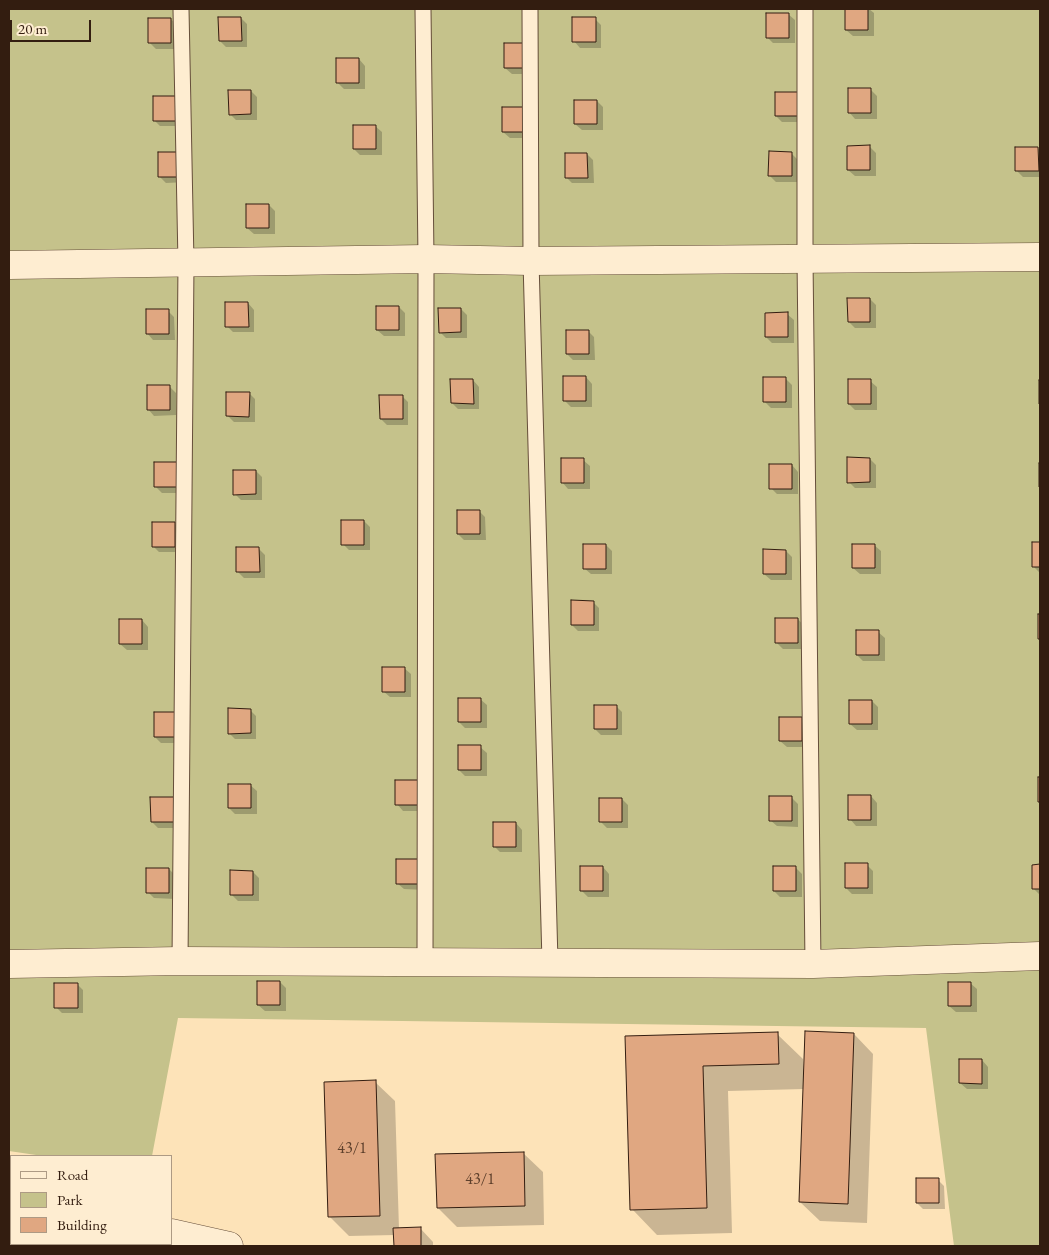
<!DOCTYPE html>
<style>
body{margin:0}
#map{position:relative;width:1049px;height:1255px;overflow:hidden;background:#fde3b8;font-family:"EB Garamond",serif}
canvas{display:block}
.frame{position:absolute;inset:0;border:10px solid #331d10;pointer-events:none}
.legend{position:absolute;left:10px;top:1155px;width:162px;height:90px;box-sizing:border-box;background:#feedd1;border:1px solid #ad9a84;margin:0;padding:6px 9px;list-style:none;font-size:15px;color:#331d10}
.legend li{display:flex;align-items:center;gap:10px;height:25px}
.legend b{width:25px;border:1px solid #ad9a84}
.scale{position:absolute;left:10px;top:20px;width:81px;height:22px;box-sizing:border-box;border:2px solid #331d10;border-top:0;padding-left:6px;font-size:15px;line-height:18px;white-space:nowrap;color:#331d10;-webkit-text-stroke:4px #feedd1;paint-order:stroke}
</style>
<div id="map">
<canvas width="1049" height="1255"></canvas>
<div class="frame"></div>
<ul class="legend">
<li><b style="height:6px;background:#feedd1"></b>Road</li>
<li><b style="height:14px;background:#c5c28b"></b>Park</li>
<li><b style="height:14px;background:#e0a781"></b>Building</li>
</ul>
<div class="scale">20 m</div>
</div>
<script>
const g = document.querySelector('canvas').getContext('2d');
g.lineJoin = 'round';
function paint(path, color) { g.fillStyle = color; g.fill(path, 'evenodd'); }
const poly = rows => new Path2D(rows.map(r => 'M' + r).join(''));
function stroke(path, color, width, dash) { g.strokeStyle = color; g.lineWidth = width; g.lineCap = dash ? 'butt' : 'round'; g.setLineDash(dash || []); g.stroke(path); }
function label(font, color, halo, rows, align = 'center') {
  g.font = font + ' "EB Garamond",serif'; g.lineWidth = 4.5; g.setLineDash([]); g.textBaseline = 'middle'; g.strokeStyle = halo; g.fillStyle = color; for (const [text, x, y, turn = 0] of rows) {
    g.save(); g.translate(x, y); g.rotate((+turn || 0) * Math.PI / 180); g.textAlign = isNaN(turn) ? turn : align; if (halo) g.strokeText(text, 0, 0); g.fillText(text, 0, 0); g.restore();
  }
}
paint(poly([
 [9,9,1040,9,1040,1246,954,1246,926,1028,178,1018,152,1156,43,1156,9,1151]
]), '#c5c28b');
paint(poly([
 [846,9,869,9,874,13,874,36,853,36,846,30],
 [788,14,795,20,795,43,773,43,767,37],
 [241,18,247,24,247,47,226,47,220,41],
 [171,19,177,26,177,49,156,49,149,42],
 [595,19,601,25,601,48,580,48,574,41],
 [505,45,533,74,512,74,505,68],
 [359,59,365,66,365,89,344,89,337,82],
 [870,89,877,96,877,119,855,119,849,112],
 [251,91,257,97,257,120,236,120,230,114],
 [797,93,804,122,782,122,776,116],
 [154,97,182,126,160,126,154,120],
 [597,101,603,107,603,130,582,130,575,124],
 [531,115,531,138,510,138,503,132],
 [375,126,382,132,382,155,360,155,354,149],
 [870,147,876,153,876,176,855,176,848,170],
 [1038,148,1040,150,1040,177,1023,177,1017,171],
 [159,153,187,182,166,183,159,176],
 [791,153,797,159,797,182,776,182,770,176],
 [587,154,593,160,594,183,572,183,566,177],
 [269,205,275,211,275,234,254,234,247,228],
 [870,299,876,305,876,328,855,328,849,322],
 [248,303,254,310,254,332,233,332,227,326],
 [399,307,405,313,405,336,384,336,377,330],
 [461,309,467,315,467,338,446,338,440,332],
 [168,311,174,317,175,340,153,340,147,333],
 [787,314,794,320,794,343,772,343,766,337],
 [588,331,594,337,595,360,573,360,567,354],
 [586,377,592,384,592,407,571,407,564,400],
 [785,378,792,385,792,408,771,408,764,401],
 [473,380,479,387,479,409,458,409,452,403],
 [870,381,877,387,877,410,855,410,849,404],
 [169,386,176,393,176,415,154,416,148,409],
 [249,393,255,399,255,422,234,422,228,416],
 [402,396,408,402,408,425,387,425,381,419],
 [870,459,876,465,876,488,855,488,849,482],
 [583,460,590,466,590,489,568,489,562,482],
 [177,463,183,493,162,493,155,486],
 [792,465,798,472,798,494,777,494,771,488],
 [256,471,262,477,262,500,241,500,235,494],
 [479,511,485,517,486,540,464,540,458,534],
 [364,521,370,527,370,550,349,550,343,544],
 [174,523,180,530,181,552,159,552,153,546],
 [1033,543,1040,543,1040,573,1033,566],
 [606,545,612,551,612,574,591,574,584,568],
 [874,545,881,551,881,574,860,574,853,568],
 [259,549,265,555,265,578,244,578,238,572],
 [786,551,792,557,792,580,771,580,764,574],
 [593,602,599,608,599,631,578,631,572,625],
 [798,619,804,626,804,649,783,649,776,642],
 [142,620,148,627,148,650,127,650,120,644],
 [878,632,885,638,885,661,863,661,857,655],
 [404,668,411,674,411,697,390,697,383,691],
 [480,699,487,705,487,728,465,728,459,722],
 [872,701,878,707,878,730,857,730,850,724],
 [616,706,622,712,622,735,601,735,595,729],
 [250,710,256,716,256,739,235,739,229,733],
 [176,713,182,743,161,743,155,737],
 [801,718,808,724,808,747,787,747,780,741],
 [480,747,487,753,487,776,465,776,459,770],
 [250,785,257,791,257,814,235,814,229,808],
 [424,788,424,811,403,811,397,804],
 [871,796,877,803,877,826,856,826,850,819],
 [792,798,798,804,798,827,777,826,770,820],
 [173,799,179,828,158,828,152,822],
 [622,799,628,805,628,828,607,828,601,822],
 [516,823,522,830,522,852,500,852,494,846],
 [397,860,425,890,404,889,397,883],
 [867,865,873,871,873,894,852,894,846,888],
 [1034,866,1040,866,1040,895,1034,889],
 [603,867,609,874,609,897,588,897,581,890],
 [795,867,802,874,802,897,780,897,774,891],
 [169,869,175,875,175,899,154,898,148,892],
 [253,872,259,878,259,901,238,901,232,895],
 [280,982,286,988,286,1011,265,1011,258,1005],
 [970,983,977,989,977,1012,956,1012,949,1006],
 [77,984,83,990,83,1013,62,1013,56,1007],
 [777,1034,803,1059,803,1070,805,1070,854,1034,873,1054,867,1223,820,1221,800,1202,804,1089,728,1091,732,1233,657,1235,632,1209,627,1038],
 [982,1060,988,1067,988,1089,967,1089,960,1083],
 [375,1082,395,1101,399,1229,420,1228,433,1242,433,1246,395,1246,395,1235,349,1236,330,1217],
 [523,1153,543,1172,544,1225,457,1227,438,1208],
 [938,1180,944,1186,945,1209,923,1209,917,1203],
 [9,1218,11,1218,11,1244,25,1244,26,1246,9,1246],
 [54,1244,104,1244,104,1246,54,1246]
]), '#0003');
const building = poly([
 [845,9,868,9,868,30,845,30,845,9],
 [766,13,789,13,789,38,766,38,766,13],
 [218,17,241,17,242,41,219,41,218,17],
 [572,17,596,17,596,42,572,42,572,17],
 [148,18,171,18,171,43,148,43,148,18],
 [504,43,527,43,527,68,504,68,504,43],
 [336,58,359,58,359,83,336,83,336,58],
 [848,88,871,88,871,113,848,113,848,88],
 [228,90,251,90,251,114,229,115,228,90],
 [775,92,798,92,798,116,775,116,775,92],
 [153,96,176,96,176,121,153,121,153,96],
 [574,100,597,100,597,124,574,124,574,100],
 [502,107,525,107,525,132,502,132,502,107],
 [353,125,376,125,376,149,353,149,353,125],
 [870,145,870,170,847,170,847,146,870,145],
 [1015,147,1038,147,1039,171,1015,171,1015,147],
 [769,151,792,152,792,176,768,176,769,151],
 [158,152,181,152,181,177,158,177,158,152],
 [565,153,587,153,588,178,565,178,565,153],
 [246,204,269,204,269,228,246,228,246,204],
 [847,298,870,298,870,322,848,322,847,298],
 [225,302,248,302,249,327,225,327,225,302],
 [376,306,399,306,399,330,376,330,376,306],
 [438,308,461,308,461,332,439,333,438,308],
 [146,309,169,309,169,334,146,334,146,309],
 [788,312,788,337,765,337,765,313,788,312],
 [566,330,589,330,589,354,566,354,566,330],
 [563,376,586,376,586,401,563,401,563,376],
 [763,377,786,377,786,402,763,402,763,377],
 [450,379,473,379,474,404,451,403,450,379],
 [848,379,871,379,871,404,848,404,848,379],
 [1039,380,1040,380,1040,404,1039,404,1039,380],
 [147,385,170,385,170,410,147,410,147,385],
 [226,392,250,392,249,417,226,416,226,392],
 [379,395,403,395,403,419,380,419,379,395],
 [847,457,870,458,870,482,847,483,847,457],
 [561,458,584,458,584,483,561,483,561,458],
 [154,462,177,462,177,487,154,487,154,462],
 [1039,463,1040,463,1040,487,1039,487,1039,463],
 [769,464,792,464,792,489,769,489,769,464],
 [233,470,256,470,256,494,233,495,233,470],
 [457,510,480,510,480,534,457,534,457,510],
 [341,520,364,520,364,545,341,545,341,520],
 [152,522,175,522,175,547,152,547,152,522],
 [1032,542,1040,542,1040,567,1032,567,1032,542],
 [583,544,606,544,606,569,583,569,583,544],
 [852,544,875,544,875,568,852,568,852,544],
 [236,547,259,547,260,572,236,572,236,547],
 [763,549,786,550,786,574,763,574,763,549],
 [571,600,594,601,594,625,571,625,571,600],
 [1038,614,1040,614,1040,639,1038,639,1038,614],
 [775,618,798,618,798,643,775,643,775,618],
 [119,619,142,619,142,644,119,644,119,619],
 [856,630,879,630,879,655,856,655,856,630],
 [382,667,405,667,405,692,382,692,382,667],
 [458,698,481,698,481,722,458,722,458,698],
 [849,700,872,700,872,724,849,724,849,700],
 [594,705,617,705,617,729,594,729,594,705],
 [228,708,251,709,251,733,228,734,228,708],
 [154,712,177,712,176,737,154,737,154,712],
 [779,717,802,717,802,741,779,741,779,717],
 [458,745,481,745,481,770,458,770,458,745],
 [1038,777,1040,777,1040,802,1038,802,1038,777],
 [395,780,418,780,419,805,395,805,395,780],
 [228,784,251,784,251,808,228,808,228,784],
 [848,795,871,795,871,820,848,820,848,795],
 [769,796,792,796,792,821,769,821,769,796],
 [150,797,174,797,174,822,151,822,150,797],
 [599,798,622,798,622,822,599,822,599,798],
 [493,822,516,822,516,847,493,847,493,822],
 [396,859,419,859,419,884,396,884,396,859],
 [845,863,868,863,868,888,845,888,845,863],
 [1040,864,1040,889,1032,889,1032,865,1040,864],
 [580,866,603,866,603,891,580,891,580,866],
 [773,866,796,866,796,891,773,891,773,866],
 [146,868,169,868,169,893,146,893,146,868],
 [230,870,253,871,253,895,230,895,230,870],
 [257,981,280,981,280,1005,257,1005,257,981],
 [948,982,971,982,971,1006,948,1006,948,982],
 [54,983,78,983,78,1008,54,1008,54,983],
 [805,1031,854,1033,848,1204,799,1202,805,1031],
 [778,1032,779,1064,703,1066,707,1208,630,1210,625,1036,778,1032],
 [959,1059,982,1059,982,1084,959,1083,959,1059],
 [376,1080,380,1216,328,1217,324,1082,376,1080],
 [524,1152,525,1206,437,1208,435,1154,524,1152],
 [916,1178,939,1178,939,1203,916,1203,916,1178],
 [9,1217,11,1217,11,1244,20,1244,20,1246,9,1246,9,1217],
 [421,1227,421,1246,394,1246,393,1228,421,1227],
 [53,1244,98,1244,98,1246,53,1246,53,1244]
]);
paint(building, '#e0a781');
stroke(building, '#331d10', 1);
const lane = poly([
 [423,9,426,259,425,961],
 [530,9,531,261,550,962],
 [805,9,805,259,813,964],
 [180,961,186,263,181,9],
 [38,1244,38,1246],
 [120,1244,120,1246]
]);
const street = poly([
 [9,265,426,259,531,261,1040,257],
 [9,964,180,961,813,964,1040,956],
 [9,1196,11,1196],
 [171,1233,229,1246]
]);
stroke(lane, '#664e3a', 17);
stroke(street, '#664e3a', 29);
stroke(lane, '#feedd1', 15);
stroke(street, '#feedd1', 28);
label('16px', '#5e402c', null, [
 ["43/1",352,1149],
 ["43/1",480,1180]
]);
</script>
